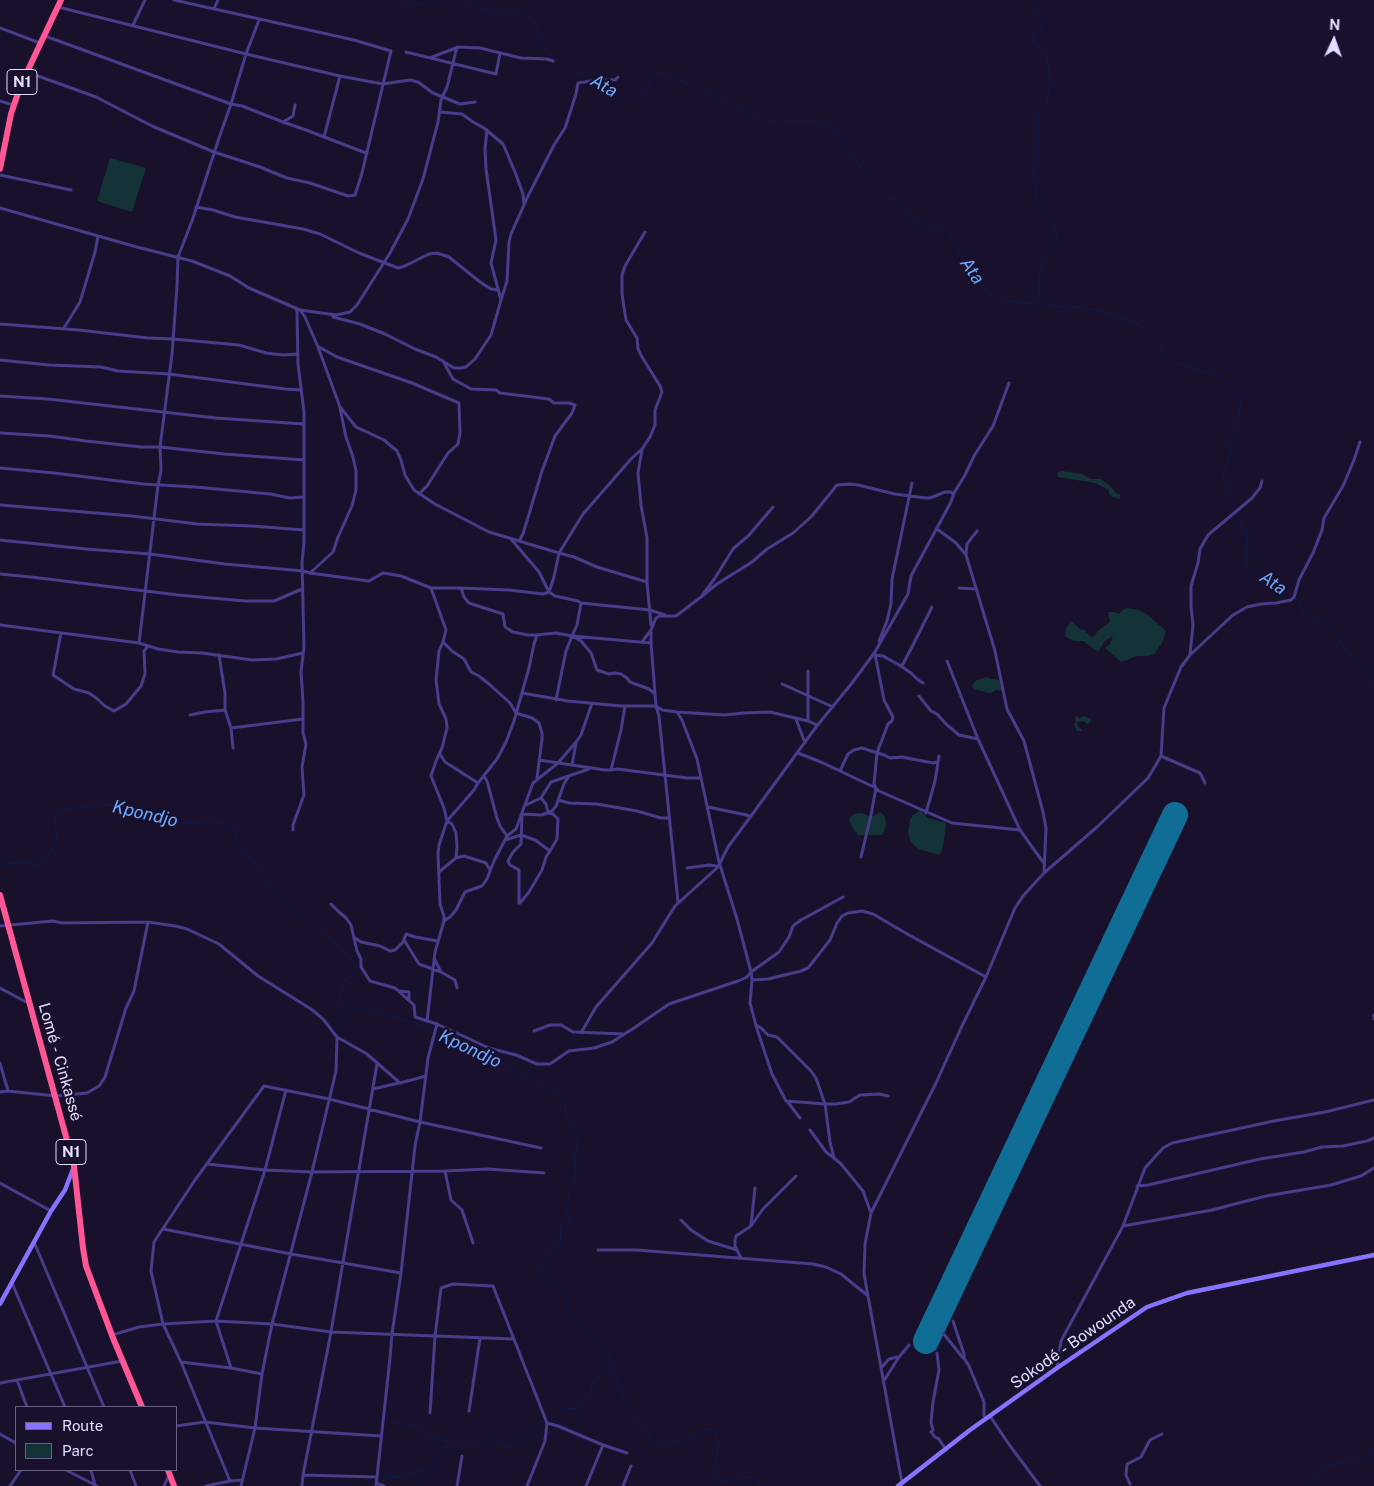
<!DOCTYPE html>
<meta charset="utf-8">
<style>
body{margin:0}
#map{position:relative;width:1374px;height:1486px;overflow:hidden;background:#19112c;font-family:"Public Sans",sans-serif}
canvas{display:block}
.legend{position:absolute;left:15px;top:1406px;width:162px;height:65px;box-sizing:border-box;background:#19112c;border:1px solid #6a6280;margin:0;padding:6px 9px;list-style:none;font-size:15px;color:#e4dcff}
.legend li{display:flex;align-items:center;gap:10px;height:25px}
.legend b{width:25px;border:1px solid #6a6280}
.north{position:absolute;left:1309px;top:15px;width:50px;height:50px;-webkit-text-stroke:4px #19112c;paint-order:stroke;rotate:3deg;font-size:14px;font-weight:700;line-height:20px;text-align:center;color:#e4dcff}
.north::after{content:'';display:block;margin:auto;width:18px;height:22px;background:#e4dcff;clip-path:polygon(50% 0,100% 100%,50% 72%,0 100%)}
</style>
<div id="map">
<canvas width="1374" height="1486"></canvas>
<ul class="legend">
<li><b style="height:6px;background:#8673ff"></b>Route</li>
<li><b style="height:14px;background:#143336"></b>Parc</li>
</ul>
<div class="north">N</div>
</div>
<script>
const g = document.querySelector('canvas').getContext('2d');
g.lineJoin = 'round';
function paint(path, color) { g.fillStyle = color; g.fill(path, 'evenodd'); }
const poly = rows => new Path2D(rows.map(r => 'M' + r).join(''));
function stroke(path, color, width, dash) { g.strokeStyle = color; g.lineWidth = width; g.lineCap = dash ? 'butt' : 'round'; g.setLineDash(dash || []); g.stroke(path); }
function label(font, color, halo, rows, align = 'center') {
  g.font = font + ' "Public Sans",sans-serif'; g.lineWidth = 5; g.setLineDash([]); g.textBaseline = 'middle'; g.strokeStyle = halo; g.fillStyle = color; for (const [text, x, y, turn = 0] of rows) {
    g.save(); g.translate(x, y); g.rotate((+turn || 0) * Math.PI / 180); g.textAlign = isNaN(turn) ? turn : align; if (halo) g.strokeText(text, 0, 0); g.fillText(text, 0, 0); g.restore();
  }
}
paint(poly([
 [110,158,146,168,132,212,97,201],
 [1061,471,1082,474,1091,479,1101,479,1110,486,1117,494,1120,494,1120,499,1113,497,1109,493,1109,490,1095,483,1058,477,1057,473],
 [1128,608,1138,610,1148,615,1166,631,1162,643,1154,654,1148,656,1137,656,1121,662,1105,648,1110,644,1113,636,1105,641,1098,652,1083,641,1074,641,1065,636,1066,628,1071,621,1081,630,1084,630,1092,638,1098,631,1110,622,1108,612,1115,612,1119,614,1124,609],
 [986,677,992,679,999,680,1002,690,1001,691,996,690,990,693,974,689,972,686,975,681],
 [1077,716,1078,716,1079,719,1083,716,1090,718,1091,720,1089,723,1087,724,1083,721,1077,722,1078,727,1082,730,1081,731,1077,731,1074,724,1076,722,1075,718],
 [919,811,921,811,928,818,946,823,943,847,940,855,918,849,911,842,908,832,910,820,913,815],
 [880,812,885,816,886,825,882,835,858,835,852,827,849,820,851,816,854,814,862,813,872,817]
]), '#143336');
stroke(poly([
 [399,0,403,4,418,4,437,0],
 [462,0,476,9,524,14,537,25,541,44,555,59,573,72,584,74,591,80],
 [1033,0,1038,15,1043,23,1040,31,1033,33,1033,42,1045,51,1047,58,1051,83,1046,104,1036,115,1037,149,1034,169,1035,179,1035,197,1039,205,1049,216,1058,235,1057,240,1045,257,1039,275,1040,303],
 [594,82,598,86,625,98,636,97,643,93,653,76,661,73,694,86,750,114,768,121,820,122,831,126,870,180,888,197,899,200,907,210,911,219,927,227,949,231,960,255,969,270,979,280,987,293,1007,301,1054,306,1078,307,1102,311,1115,317,1132,321,1146,329,1161,341,1164,353,1176,362,1197,370,1219,375,1243,397,1235,428,1229,441,1231,453,1223,475,1247,539,1245,565,1269,580,1287,589,1292,595],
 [1295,598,1299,602,1304,614,1323,622,1335,632,1344,648,1374,686],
 [0,865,26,861,36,866,43,865,56,842,57,837,55,820,56,814,71,809,94,805,116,805,148,811,181,823,217,821,228,824,237,829,237,842,244,854,253,861,282,905,315,925,332,940,357,967,351,976,344,981,339,996,340,1005,350,1010,358,1007,410,1021,456,1042,482,1050,542,1087,550,1089,565,1100,566,1114,574,1131,579,1135,575,1139,578,1146,574,1157,576,1175,573,1185,570,1189,568,1204,566,1205,567,1212,571,1216,569,1222,561,1224,560,1243,551,1250,540,1267,544,1277,555,1290,569,1301,571,1306,566,1309,568,1316,608,1354,624,1398,652,1442,664,1445,685,1439,709,1429,717,1432,715,1437,718,1443,718,1447,715,1474,718,1480,728,1483,740,1476,757,1479,761,1486],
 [392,1422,416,1427,433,1437,442,1439,444,1438,448,1443,454,1445,480,1445,491,1437,494,1438,499,1444,504,1444,506,1447,536,1430,542,1422,559,1415,561,1410,566,1408,575,1409,578,1408,591,1393,591,1390,593,1383,603,1370,608,1369,614,1371],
 [384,1476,401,1477,418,1472,421,1469,425,1472,434,1467,434,1461,443,1448,446,1447,452,1450,456,1446],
 [1302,1486,1321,1471,1338,1463,1361,1459,1374,1452]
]), '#0a1b4b', 1);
stroke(poly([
 [926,1341,1175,815]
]), '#106e96', 26);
stroke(poly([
 [58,7,246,54,340,76,383,84,410,80,418,82,433,93,460,104,475,102],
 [214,9,218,0],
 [133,25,145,0],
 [0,28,40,43],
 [45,36,231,104,242,106,283,122,306,130,366,153],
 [406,52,496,74,500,53],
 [432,57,456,48],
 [27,72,96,97,152,126,214,152,260,167,287,178,310,183,348,196,355,195,362,173,391,51,354,40,174,0],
 [0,101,13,105],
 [440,112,462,114,473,122,484,128,503,144,515,172,523,194,524,204],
 [283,122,293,116,295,105],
 [324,137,340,76],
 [0,175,71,190],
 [196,207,213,210,235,217,303,229,320,234,359,253,398,268,405,266,429,254,437,253,449,257,480,282,491,289,498,290],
 [0,208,137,247,192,261,230,276,249,288,300,310,305,317,318,347,340,407,356,427,384,440,397,451,401,460,405,475,414,490,435,504,489,532,559,553,554,577,549,592,555,596,578,601,581,603,577,625,572,636,651,643,656,706,662,710,677,712,682,720,697,759,719,862,737,919,751,972,752,980,750,1003,757,1029,772,1074,786,1101,825,1104,830,1142,834,1158,841,1164,863,1191,871,1213],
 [645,232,625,266,622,275,622,294,626,320,637,338,638,349,642,357,660,386,662,392,655,410,655,425,650,437,642,449,631,459,583,514,559,553,574,557,597,567,647,582],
 [501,300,507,281,509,242,511,234,528,196,554,145,565,128,576,94,578,83,598,80,615,80,618,77],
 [300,310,336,315,350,312,357,305,390,253,408,219,423,179,438,122,441,100,447,87,457,47,480,48,521,58,547,59,553,61],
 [333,317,360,324,385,334,415,349,436,357,454,368,461,368,466,367,475,359,491,335,501,300,491,263,496,240,486,169,485,149,487,130],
 [0,324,79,330,148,338,173,339,239,345,266,353,274,354,284,355,298,354],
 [64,328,80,302,95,252,98,236],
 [319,347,337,357,412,383,459,403,460,433,458,444,448,453,427,486,419,494],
 [0,360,49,365,101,367,118,371,169,374,285,389,301,390],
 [443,361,453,379,471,389,496,390,500,393,549,399,554,403,569,403,575,405,572,413,555,436,542,471,523,534,519,541],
 [0,396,48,399,216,418,304,424],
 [0,433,50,436,86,441,141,447,160,447,224,454,304,460],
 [642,450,638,473,641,505,647,538,647,582,651,625],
 [0,468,54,473,143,484,195,487,270,494,290,498,303,497],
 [0,505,132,516,197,524,252,526,304,530],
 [937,529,956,543,966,555,995,651,1007,709,1024,741,1043,812,1046,828,1044,873],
 [0,540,86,549,150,554,225,564,303,571,310,573,369,581,383,573,401,576,431,588,446,630,443,642,439,651,436,680,439,704,446,719,447,728,442,748,436,761,431,776,444,808,447,821,452,824,456,833,457,846,456,858],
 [966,554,967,544,977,531],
 [310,573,333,552,338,537,352,506,356,490,356,471,353,457,346,437,340,408],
 [0,574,31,577,178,595,245,601,274,601,302,589],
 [431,588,461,588,509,590,543,594,549,592,539,572,511,539],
 [461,588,464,597,469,603,503,614,505,627,513,632,528,635,537,635],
 [959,588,976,589],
 [701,597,717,584,752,562,767,549,793,533,811,517,837,485,849,484,858,485,895,494,926,498,930,498,945,492,951,492,953,494],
 [581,603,650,610,665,615],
 [0,625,139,643,158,649,178,652,202,653,252,660,276,659,303,653],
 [61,633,53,675,74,689,89,693,95,697,105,706,114,711,126,704,141,686,145,674,144,651,148,646],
 [879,641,887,621,891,604,892,579,912,483],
 [443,642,452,651,464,659,471,672,479,676,489,684,510,703,516,713,532,718,539,723,542,733,542,739,537,778],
 [642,642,651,630,656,618,660,616,676,616,701,597,715,578,733,549,749,535,773,507],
 [139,643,158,485,161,470,160,447,172,354,177,286,178,257,192,221,220,135,231,104,246,54,259,20],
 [651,643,651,631],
 [1190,654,1193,625,1191,606,1191,586,1198,563,1200,549,1208,535,1252,498,1260,488,1262,481],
 [219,655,225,693,225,710,231,728,233,748],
 [875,655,883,656,901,666,911,673,917,679,923,683],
 [947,661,978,739,1020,830,1043,862],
 [900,666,903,664,914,643,932,607],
 [782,684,833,707],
 [522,693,568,701,621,706,656,706,659,716,678,902],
 [919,696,931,711,937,714,947,725,959,735,978,739],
 [556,700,566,651,572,636],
 [677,712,724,715,744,713,770,712,808,721,817,725],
 [190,715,205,712,225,710],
 [796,719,805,743],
 [808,721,808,671],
 [231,728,303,719],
 [798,753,821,762,876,788,879,791,952,823,1020,830],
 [440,754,445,762,478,783],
 [1161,756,1200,773,1205,783],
 [539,760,605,770,611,770,621,730,625,706],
 [572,765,576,743],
 [611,770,618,769,687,778,701,778],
 [840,771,848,754,854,750,862,748,884,755,890,758,902,757,933,763,937,762],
 [484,776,487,781,497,818,500,826,507,836],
 [541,798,546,804,548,813,553,814,558,819,557,839,550,851],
 [558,800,569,803,597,804,637,811,661,818,669,818],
 [526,805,541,798,551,782,589,769],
 [708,807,751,816],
 [926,813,935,781,939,756],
 [293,830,293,825,304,795,302,767,306,744,303,733,303,701,301,672,304,647,302,562,304,543,304,412,298,364,297,312,296,308],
 [505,840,521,835,535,840,550,851,546,857,542,870,529,892,520,903],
 [861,857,871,815,876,788,874,784,877,753,888,724,892,721,893,717,884,700,875,654],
 [687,868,709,865,717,866],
 [439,872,456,858,464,856,486,863,490,870],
 [519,903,519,870,510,865,508,861,513,852,521,844,522,814,542,815,552,811,556,806,564,784,569,776],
 [331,904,338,911,346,918,351,925,357,951,361,959,361,967,370,981,395,988,414,1005,415,1017,437,1024,428,1058,420,1122,415,1146,401,1273,392,1334,390,1358,376,1486],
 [444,921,450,917,456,910,465,892,482,886,487,879,494,861,507,836,516,829,533,783,558,763,576,742,581,735,592,703],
 [0,926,53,921,62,923,148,922,175,926,187,929,219,944,258,976,311,1009,323,1019,337,1037,367,1054,400,1083,426,1076],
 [355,938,361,942,380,946,390,951,395,950,403,942,406,934,415,937,438,941],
 [404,940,419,964,441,972],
 [435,960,441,972,455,980,457,988],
 [752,980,768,979,801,971,808,968,830,940,837,923,842,916,848,913,862,911,873,914,909,935,986,977],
 [0,988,28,1003],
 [400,991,409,992,409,999],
 [1374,1015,1374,1019],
 [427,1021,435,952,444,921,444,916,440,904,438,853,439,845,447,821,474,790,478,783,497,759,506,742,514,721,529,668,534,644,537,635,556,633,572,636,581,641,591,653,597,670,609,674,615,673,621,674,627,678,630,682,649,689,654,693],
 [437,1024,489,1048,516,1055,537,1064,550,1064,569,1051,594,1048,612,1042,634,1028,669,1004,738,981,747,977,751,972,779,952,789,937,793,926,801,920,843,897],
 [756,1025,761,1028,768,1035,777,1037,811,1071,816,1078,825,1104,836,1104,849,1102,860,1095,879,1094,888,1096],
 [534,1031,550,1025,561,1025,573,1032,624,1034],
 [581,1033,596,1007,652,943,675,906,718,867,728,847,751,816,816,727,852,683,875,652,908,594,911,576,951,502,954,493,965,475,974,456,993,426,1009,383],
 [0,1063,8,1091],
 [373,1089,399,1083],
 [0,1092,8,1091,56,1096,87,1093,99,1086,105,1077,126,1008,134,991,148,922],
 [787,1101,800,1118],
 [810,1130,826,1152,834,1158],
 [207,1164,265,1170,312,1172,445,1171,488,1169,544,1173],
 [445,1171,451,1200,462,1210,473,1243],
 [0,1183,51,1211],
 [1137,1186,1148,1185,1260,1159,1304,1152,1322,1147,1343,1146,1367,1141,1374,1138],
 [681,1220,691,1230,708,1241,737,1250,741,1258],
 [751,1225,755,1188],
 [1123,1226,1212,1210,1266,1196,1331,1185,1361,1176,1374,1168],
 [163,1229,291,1254,401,1273],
 [34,1242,104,1407],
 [598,1250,637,1250,813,1264,826,1267,841,1274,867,1295],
 [737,1250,735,1246,735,1240,736,1236,751,1226,763,1209,796,1176],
 [12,1283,65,1407],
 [953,1321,964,1354,964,1358,969,1366,984,1402,984,1416,986,1419],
 [943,1333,963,1358],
 [112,1335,139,1327,163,1324,216,1321,272,1324,331,1332,514,1339],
 [937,1353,939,1370,933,1402,931,1422,933,1430,931,1432,935,1437,939,1439,946,1450],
 [181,1362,231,1368,262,1374],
 [882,1367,889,1359,897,1357],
 [231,1368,216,1321,265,1170,286,1090],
 [1057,1368,1061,1341,1123,1226,1145,1168,1163,1148,1172,1143,1274,1121,1325,1112,1374,1100],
 [885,1379,899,1357,909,1345],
 [17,1380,27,1407],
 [0,1383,122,1361],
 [469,1411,480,1338],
 [430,1413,435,1336,441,1288,453,1284,493,1286,547,1423,545,1441,527,1486],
 [990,1416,1008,1443,1040,1486],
 [547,1423,558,1426,603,1445],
 [176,1426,205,1422,255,1428,381,1436],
 [0,1434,16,1443],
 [66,1470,97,1486],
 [91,1470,95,1485],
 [130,1470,136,1486],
 [303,1475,376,1477],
 [230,1481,181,1362,163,1324,151,1271,154,1242,195,1180,264,1086,329,1099,420,1122,541,1148],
 [376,1483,384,1486],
 [902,1483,864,1274,865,1244,871,1213,936,1083,961,1028,986,977,1015,908,1023,896,1044,873,1097,827,1148,778,1161,756,1164,708,1181,667,1190,655,1233,615,1247,607,1261,604,1276,603,1291,600,1294,597,1299,580,1313,553,1322,530,1324,518,1343,486,1354,460,1360,442],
 [1130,1484,1126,1475,1127,1464,1141,1457,1150,1440,1162,1434],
 [10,1486,21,1470],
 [164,1486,169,1475],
 [206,1486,230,1481,242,1480],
 [241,1486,255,1428,262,1374,272,1324,312,1172,336,1071,337,1037],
 [302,1486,303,1475,331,1332,377,1064],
 [457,1486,462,1456],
 [586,1486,603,1445,627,1453],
 [623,1486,631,1466]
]), '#483c8b', 3);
stroke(poly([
 [0,1304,51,1211,65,1190,73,1169],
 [898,1486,970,1430,1057,1368,1147,1307,1187,1293,1374,1255]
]), '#8673ff', 4.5);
stroke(poly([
 [0,169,11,114,20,87,61,0],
 [0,895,74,1166,83,1248,86,1266,113,1338,142,1407],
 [168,1470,174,1486]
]), '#ff5795', 6);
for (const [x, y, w] of [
 [22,82,30],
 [71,1152,30]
]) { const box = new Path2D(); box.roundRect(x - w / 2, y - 12.5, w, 25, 4); g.fillStyle = '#19112c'; g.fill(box); stroke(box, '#e4dcff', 1); }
label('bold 15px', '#e4dcff', null, [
 ["N1",22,82],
 ["N1",71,1152]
]);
label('16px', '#e4dcff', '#19112c', [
 ["Lomé - Cinkassé",60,1062,74],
 ["Sokodé - Bowounda",1073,1343,-35]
]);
label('italic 18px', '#6aa9ff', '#19112c', [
 ["Ata",604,86,30],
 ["Ata",972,271,55],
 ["Ata",1273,583,34],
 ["Kpondjo",145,814,13],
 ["Kpondjo",470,1049,25]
]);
</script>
